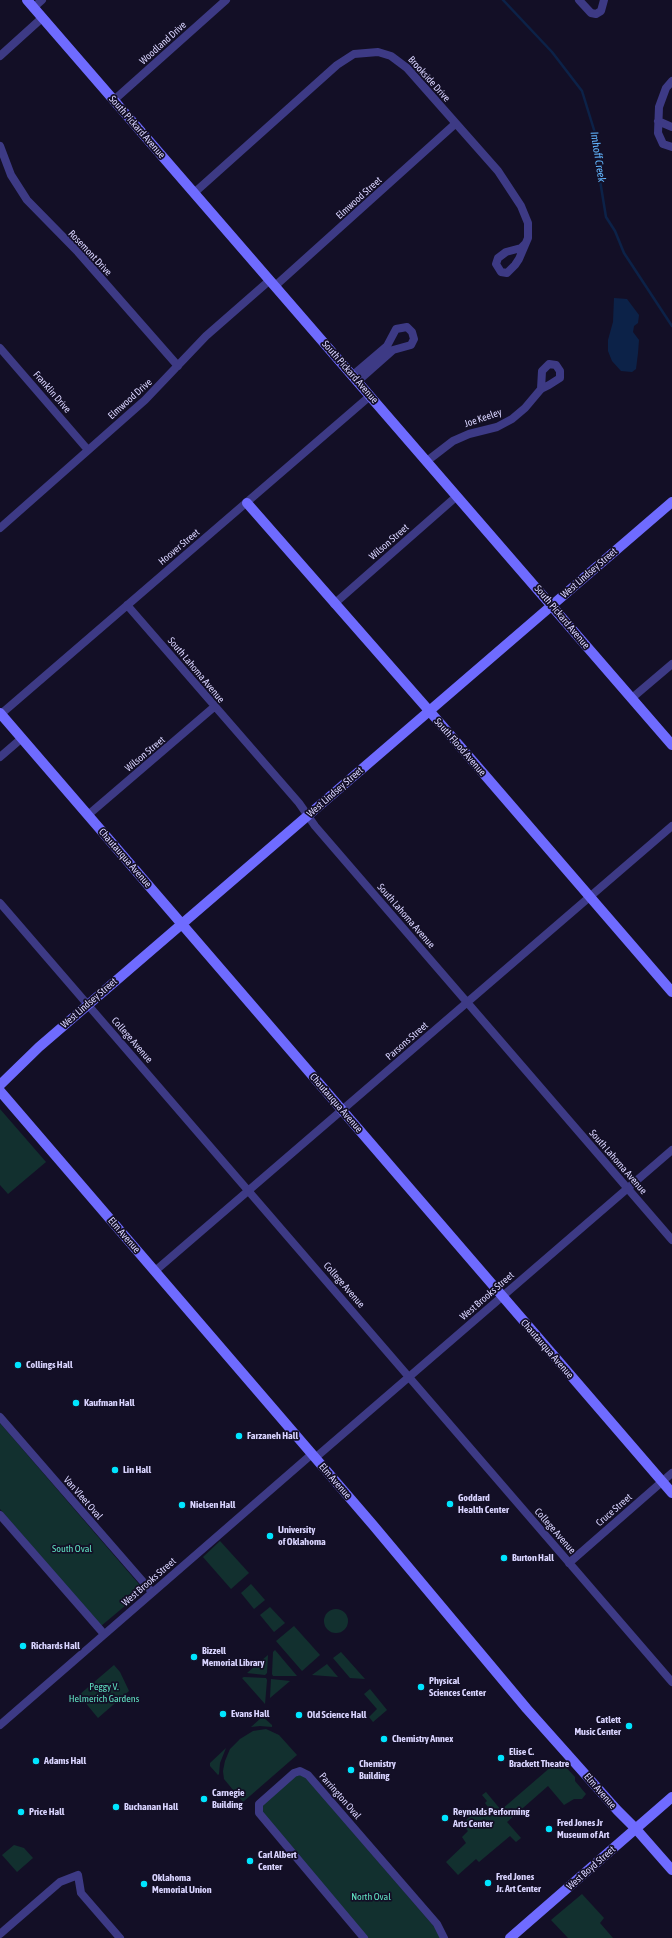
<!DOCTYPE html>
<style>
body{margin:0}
canvas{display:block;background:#130f26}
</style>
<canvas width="672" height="1938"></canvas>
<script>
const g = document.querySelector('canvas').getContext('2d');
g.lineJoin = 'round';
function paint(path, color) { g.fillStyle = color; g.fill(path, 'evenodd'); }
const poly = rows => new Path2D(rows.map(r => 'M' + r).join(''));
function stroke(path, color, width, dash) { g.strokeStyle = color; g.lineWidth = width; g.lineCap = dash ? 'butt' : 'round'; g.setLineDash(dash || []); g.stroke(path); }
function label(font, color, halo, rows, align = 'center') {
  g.font = font + ' "Asap Condensed",sans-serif'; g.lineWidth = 3.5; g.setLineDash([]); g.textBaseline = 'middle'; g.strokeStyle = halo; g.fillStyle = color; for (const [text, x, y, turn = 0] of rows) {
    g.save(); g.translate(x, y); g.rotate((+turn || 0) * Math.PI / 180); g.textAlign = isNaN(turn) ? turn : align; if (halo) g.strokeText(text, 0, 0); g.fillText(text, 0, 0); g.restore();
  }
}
paint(poly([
 [0,1109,46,1162,8,1194,0,1185],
 [0,1423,144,1590,101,1626,0,1509],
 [220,1541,249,1573,231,1589,203,1557],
 [251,1584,265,1600,254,1609,241,1593],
 [270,1607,285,1623,274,1632,260,1615],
 '324 1621a12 12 0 1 1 24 0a12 12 0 1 1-24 0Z',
 [294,1626,320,1655,302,1671,276,1641],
 [275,1650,297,1676,273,1676,272,1674,273,1652],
 [341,1652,365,1679,350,1678,333,1658],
 [268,1655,267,1673,265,1675,247,1673],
 [327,1664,338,1677,312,1675],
 [114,1665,120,1672,129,1691,98,1718,79,1695],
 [244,1677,266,1678,267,1680,265,1704,242,1678],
 [271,1679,290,1681,270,1698],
 [370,1689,387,1710,373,1722,369,1717,377,1709,364,1694],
 [263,1717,272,1725,272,1727,260,1726,251,1727,261,1718],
 [266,1729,279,1735,297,1755,243,1802,224,1779,223,1771,225,1761,230,1749,240,1739,253,1731],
 [226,1748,220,1763,219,1774,218,1775,210,1766,210,1763],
 [559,1760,575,1777,575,1781,586,1794,582,1799,574,1799,564,1805,548,1786,507,1822,521,1838,516,1842,510,1836,479,1862,476,1859,458,1875,446,1862,466,1843,462,1837,468,1831,462,1824,479,1808,482,1812,488,1807,485,1803,487,1801,482,1795,486,1792,501,1810],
 [300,1771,444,1938,364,1938,258,1807],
 [14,1845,24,1848,33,1858,17,1872,2,1855],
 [582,1894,604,1918,600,1923,613,1938,568,1938,551,1920]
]), '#12302f');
paint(poly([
 [614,298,627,299,639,315,638,323,634,326,633,332,639,340,638,353,636,369,632,372,621,371,612,361,608,351,608,340,613,322]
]), '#0c2248');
stroke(poly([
 [503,0,552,52,582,91,595,133,598,153,598,168,606,217,615,231,624,253,672,326]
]), '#0c2248', 2.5);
stroke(poly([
 [579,0,591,13,596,14,601,11,604,0],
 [33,8,42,0],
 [0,56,42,18],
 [672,81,666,88,659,107,658,133,663,144,672,147],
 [114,100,226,0],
 [658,121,672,127],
 [0,146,11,175,27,200,78,252,178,366],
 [194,193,337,65,354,54,378,52,391,56,407,68,498,171,521,206,528,223,528,238,519,259,515,265,507,273,501,272,496,264,498,258,506,252,521,248,525,244],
 [275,286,455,124],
 [0,348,88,450],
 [353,375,387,346,396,329,407,327,412,332,414,339,411,345,393,350,358,381],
 [427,461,453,441,469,434,497,427,512,419,525,408,541,389,549,385,560,378,560,371,556,365,549,364,542,371,541,389],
 [0,528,145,400,206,336,270,280],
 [334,604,457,496],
 [127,605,299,803,315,826,672,1240],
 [632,698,672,664],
 [1,714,370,396],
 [0,757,22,738],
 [88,815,214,707],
 [0,903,672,1682],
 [155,1271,672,826],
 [0,1417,152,1592],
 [315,1458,672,1150],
 [0,1515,104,1634],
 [569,1563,672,1473],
 [0,1725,312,1454],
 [0,1934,60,1882,78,1875,81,1893,120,1938],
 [364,1938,259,1813,259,1804,294,1773,300,1771,308,1775,437,1924,444,1938]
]), '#3d3a85', 8);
stroke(poly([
 [27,0,672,745],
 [247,503,439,722,672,992],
 [0,713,672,1493],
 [0,1085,39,1047,672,502],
 [0,1091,373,1525,527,1709,617,1810,636,1829,672,1870],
 [510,1938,672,1797]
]), '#6f6bff', 10);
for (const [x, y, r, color] of [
 [18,1365,4,"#00e5ff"],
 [76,1403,4,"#00e5ff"],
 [239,1436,4,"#00e5ff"],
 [115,1470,4,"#00e5ff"],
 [450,1504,4,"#00e5ff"],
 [182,1505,4,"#00e5ff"],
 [270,1536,4,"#00e5ff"],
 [504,1558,4,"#00e5ff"],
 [23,1646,4,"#00e5ff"],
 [194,1657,4,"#00e5ff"],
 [421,1687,4,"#00e5ff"],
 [223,1714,4,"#00e5ff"],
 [299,1715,4,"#00e5ff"],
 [629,1726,4,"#00e5ff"],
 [384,1739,4,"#00e5ff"],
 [501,1758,4,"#00e5ff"],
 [36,1761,4,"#00e5ff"],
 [351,1770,4,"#00e5ff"],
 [204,1799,4,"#00e5ff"],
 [116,1807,4,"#00e5ff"],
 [21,1812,4,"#00e5ff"],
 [445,1818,4,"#00e5ff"],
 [549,1829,4,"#00e5ff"],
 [250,1861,4,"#00e5ff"],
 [488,1883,4,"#00e5ff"],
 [144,1884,4,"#00e5ff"]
]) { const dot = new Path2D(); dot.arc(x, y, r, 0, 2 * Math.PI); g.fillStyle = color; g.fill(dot); stroke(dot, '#130f26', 1.5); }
label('10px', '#d9d4ff', '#130f26', [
 ["Woodland Drive",163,43,-42],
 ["Brookside Drive",429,79,48],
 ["South Pickard Avenue",137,127,49],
 ["Elmwood Street",359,198,-42],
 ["Rosemont Drive",90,253,47],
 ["South Pickard Avenue",350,372,49],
 ["Franklin Drive",52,392,49],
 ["Elmwood Drive",130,399,-42],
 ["Joe Keeley",483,418,-19],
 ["Wilson Street",389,542,-41],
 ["Hoover Street",179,547,-40],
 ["West Lindsey Street",589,573,-41],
 ["South Pickard Avenue",562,617,50],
 ["South Lahoma Avenue",196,670,50],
 ["South Flood Avenue",460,747,49],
 ["Wilson Street",145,754,-40],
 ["West Lindsey Street",335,792,-41],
 ["Chautauqua Avenue",125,858,49],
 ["South Lahoma Avenue",406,916,49],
 ["West Lindsey Street",89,1003,-41],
 ["College Avenue",132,1040,49],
 ["Parsons Street",407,1041,-41],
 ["Chautauqua Avenue",336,1103,49],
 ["South Lahoma Avenue",618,1162,49],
 ["Elm Avenue",124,1235,49],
 ["College Avenue",344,1285,49],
 ["West Brooks Street",487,1296,-41],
 ["Chautauqua Avenue",547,1349,49],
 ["Elm Avenue",335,1481,49],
 ["Van Vleet Oval",83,1498,49],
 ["Cruce Street",614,1510,-41],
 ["College Avenue",555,1531,49],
 ["West Brooks Street",149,1582,-41],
 ["Elm Avenue",600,1791,49],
 ["Parrington Oval",340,1796,49],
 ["West Boyd Street",591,1868,-41]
]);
label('bold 10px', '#d9d4ff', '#130f26', [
 ["Collings Hall",26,1365],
 ["Kaufman Hall",84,1403],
 ["Farzaneh Hall",247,1436],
 ["Lin Hall",123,1470],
 ["Goddard",458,1498],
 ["Health Center",458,1510],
 ["Nielsen Hall",190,1505],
 ["University",278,1530],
 ["of Oklahoma",278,1542],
 ["Burton Hall",512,1558],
 ["Richards Hall",31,1646],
 ["Bizzell",202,1651],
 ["Memorial Library",202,1663],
 ["Physical",429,1681],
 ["Sciences Center",429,1693],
 ["Evans Hall",231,1714],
 ["Old Science Hall",307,1715],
 ["Catlett",621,1720,"right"],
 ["Music Center",621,1732,"right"],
 ["Chemistry Annex",392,1739],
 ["Elise C.",509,1752],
 ["Brackett Theatre",509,1764],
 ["Adams Hall",44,1761],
 ["Chemistry",359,1764],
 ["Building",359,1776],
 ["Carnegie",212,1793],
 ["Building",212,1805],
 ["Buchanan Hall",124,1807],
 ["Price Hall",29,1812],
 ["Reynolds Performing",453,1812],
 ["Arts Center",453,1824],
 ["Fred Jones Jr",557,1823],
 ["Museum of Art",557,1835],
 ["Carl Albert",258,1855],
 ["Center",258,1867],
 ["Fred Jones",496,1877],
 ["Jr. Art Center",496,1889],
 ["Oklahoma",152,1878],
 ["Memorial Union",152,1890]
], 'left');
label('10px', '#5fe0c0', '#130f26', [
 ["South Oval",72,1549],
 ["Peggy V.",104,1687],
 ["Helmerich Gardens",104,1699],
 ["North Oval",371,1897]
]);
label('italic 11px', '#62b6ff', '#130f26', [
 ["Imhoff Creek",598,157,81]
]);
</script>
